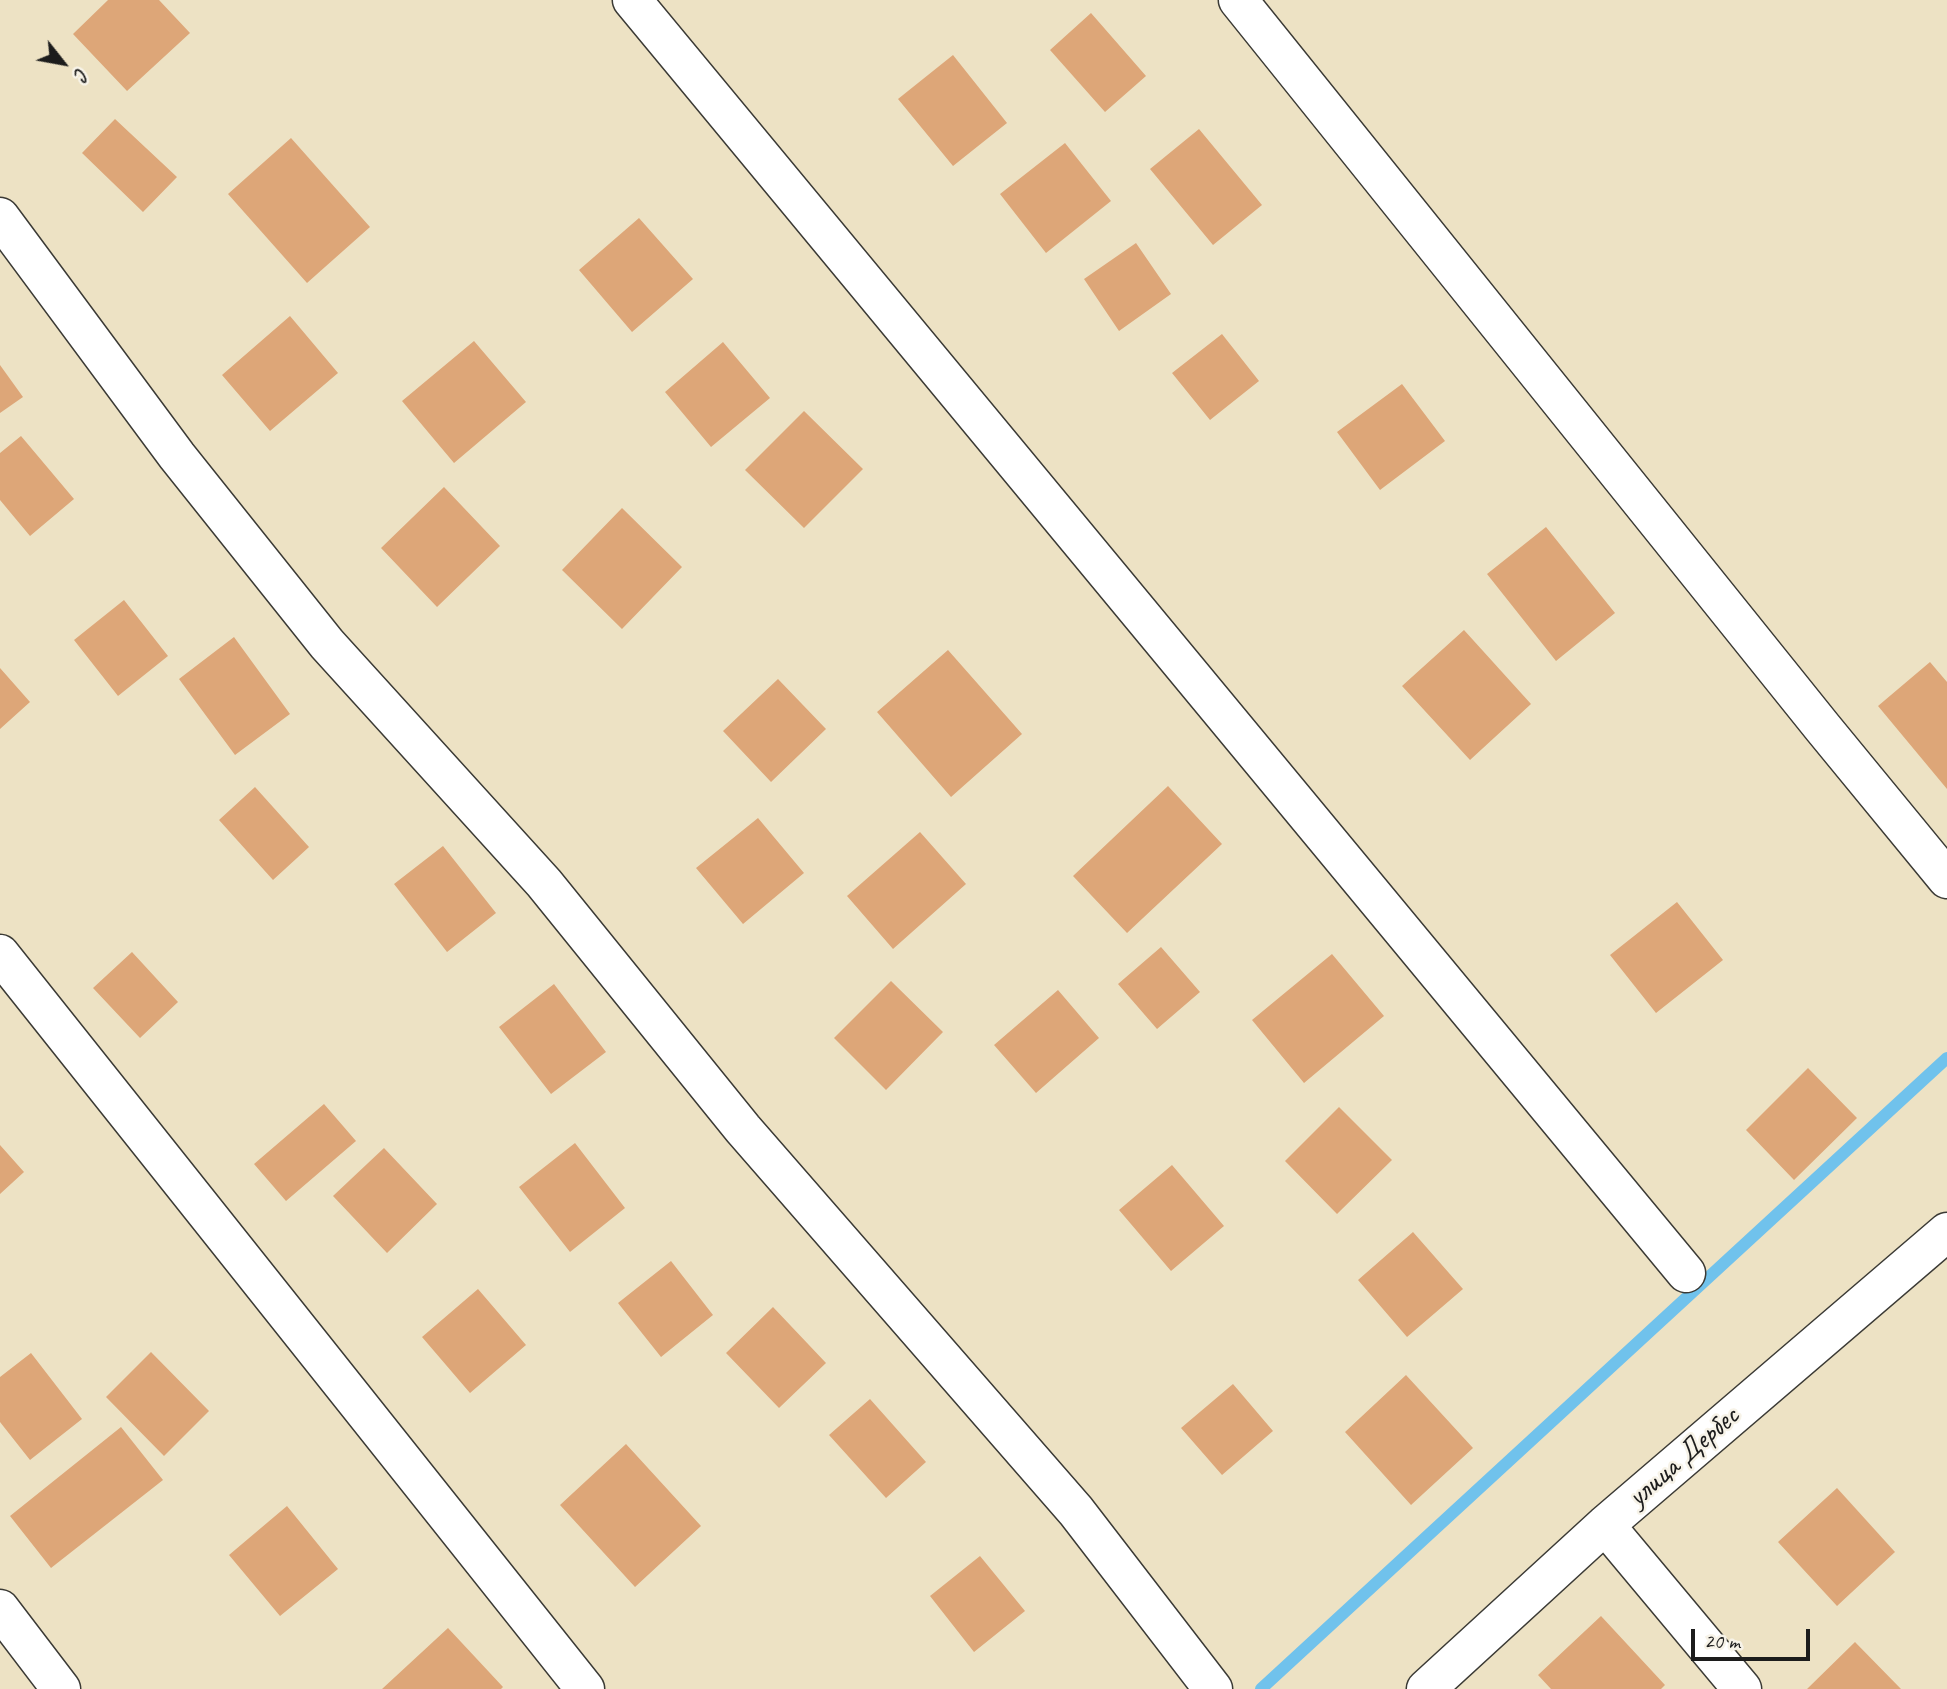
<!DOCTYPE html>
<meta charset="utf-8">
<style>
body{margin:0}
#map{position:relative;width:1947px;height:1689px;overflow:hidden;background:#ede2c4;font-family:Caveat,sans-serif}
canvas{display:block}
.north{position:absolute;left:28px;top:28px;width:70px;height:70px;-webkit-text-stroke:5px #f7f3e8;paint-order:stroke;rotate:121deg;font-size:19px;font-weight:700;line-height:28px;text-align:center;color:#1c1c1c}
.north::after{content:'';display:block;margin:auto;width:24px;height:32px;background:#1c1c1c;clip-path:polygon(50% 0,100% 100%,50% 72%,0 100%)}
.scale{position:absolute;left:1691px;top:1629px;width:119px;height:32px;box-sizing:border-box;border:4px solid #1c1c1c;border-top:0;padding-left:9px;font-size:21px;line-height:24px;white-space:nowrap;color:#1c1c1c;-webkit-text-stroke:5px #f7f3e8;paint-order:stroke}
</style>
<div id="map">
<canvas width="1947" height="1689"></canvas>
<div class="north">С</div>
<div class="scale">20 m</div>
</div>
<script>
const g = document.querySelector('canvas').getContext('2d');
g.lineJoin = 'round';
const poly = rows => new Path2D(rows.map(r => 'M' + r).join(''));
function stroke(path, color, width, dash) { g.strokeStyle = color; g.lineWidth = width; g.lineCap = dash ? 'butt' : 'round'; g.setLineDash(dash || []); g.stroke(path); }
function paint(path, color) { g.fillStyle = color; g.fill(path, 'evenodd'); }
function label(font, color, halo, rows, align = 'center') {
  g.font = font + ' Caveat,sans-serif'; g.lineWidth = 5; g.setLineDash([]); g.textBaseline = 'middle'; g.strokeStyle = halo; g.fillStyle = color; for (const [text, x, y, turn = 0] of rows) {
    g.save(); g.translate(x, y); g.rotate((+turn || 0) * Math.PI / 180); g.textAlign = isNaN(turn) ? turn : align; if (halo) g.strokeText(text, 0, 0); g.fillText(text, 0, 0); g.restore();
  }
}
stroke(poly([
 [1261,1689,1947,1058]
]), '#70c2ec', 12);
paint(poly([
 [108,0,159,0,190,33,127,91,73,34],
 [1091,13,1146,76,1105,112,1050,50],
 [953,55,1007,123,953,166,898,99],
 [115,119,177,177,143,212,82,153],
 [1199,129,1262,205,1213,245,1150,169],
 [291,138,370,227,307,283,228,194],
 [1065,143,1111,201,1046,253,1000,194],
 [639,218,693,279,632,332,579,270],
 [1136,243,1171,294,1119,331,1084,279],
 [290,316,338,373,270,431,222,375],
 [1222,334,1259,381,1210,420,1172,373],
 [474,341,526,402,454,463,402,401],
 [723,342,770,398,711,447,665,392],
 [0,365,23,397,0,413],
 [1402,384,1445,441,1380,490,1337,432],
 [804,411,863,469,804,528,745,470],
 [21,436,74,499,30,536,0,500,0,453],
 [444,487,500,546,437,607,381,548],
 [622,508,682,567,622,629,562,570],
 [1546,527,1615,613,1556,661,1487,574],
 [124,600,168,656,118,696,74,640],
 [1464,630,1531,704,1470,760,1402,686],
 [234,637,290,714,235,755,179,679],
 [948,650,1022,734,951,797,877,712],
 [1930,662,1947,682,1947,789,1878,706],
 [0,668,30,702,0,729],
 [778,679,826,729,771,782,723,731],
 [1168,786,1222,844,1127,933,1073,876],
 [255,787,309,847,273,880,219,820],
 [758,818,804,873,743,924,696,868],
 [920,832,966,884,893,949,847,896],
 [443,846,496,913,447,952,394,884],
 [1677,902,1723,960,1656,1013,1610,955],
 [1161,947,1200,992,1157,1029,1118,984],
 [132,952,178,1002,140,1038,93,988],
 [1332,954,1384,1016,1304,1083,1252,1020],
 [891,981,943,1032,886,1090,834,1038],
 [554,984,606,1052,551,1094,499,1027],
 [1058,990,1099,1038,1036,1093,994,1045],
 [1808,1068,1857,1118,1794,1180,1746,1130],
 [324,1104,356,1141,286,1201,254,1164],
 [1339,1107,1392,1160,1337,1214,1285,1161],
 [575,1143,625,1208,570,1252,519,1187],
 [0,1145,24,1172,0,1194],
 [384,1148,437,1204,387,1253,333,1196],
 [1172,1165,1224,1226,1171,1271,1119,1210],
 [1413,1232,1463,1289,1407,1337,1358,1280],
 [671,1261,713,1315,661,1357,618,1303],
 [478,1289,526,1345,470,1393,422,1337],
 [773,1307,826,1363,779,1408,726,1353],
 [151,1352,209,1411,164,1456,106,1397],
 [31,1353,82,1419,30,1460,0,1422,0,1377],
 [1406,1375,1473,1448,1411,1505,1345,1432],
 [1233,1384,1273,1431,1222,1475,1181,1428],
 [870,1399,926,1462,886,1498,829,1435],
 [121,1427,163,1480,51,1568,10,1516],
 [626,1444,701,1526,635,1587,560,1505],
 [1837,1488,1895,1552,1837,1606,1778,1542],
 [287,1506,338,1569,280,1616,229,1555],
 [980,1556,1025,1611,974,1652,930,1596],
 [1601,1616,1665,1685,1661,1689,1551,1689,1538,1675],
 [448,1628,503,1687,501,1689,382,1689],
 [1855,1642,1901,1689,1807,1689]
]), '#dda678');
const minor = poly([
 [632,0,1686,1273],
 [1238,0,1823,728,1947,879],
 [0,217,177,456,327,644,544,883,743,1129,1076,1511,1213,1689],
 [0,954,585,1689],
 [1605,1525,1742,1689],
 [0,1609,61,1689],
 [1426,1689,1605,1525,1947,1232]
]);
stroke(minor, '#3b3a35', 41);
stroke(minor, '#fff', 38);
label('30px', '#1c1c1c', '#f7f3e8', [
 ["улица Дербес",1684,1457,-41]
]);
</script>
